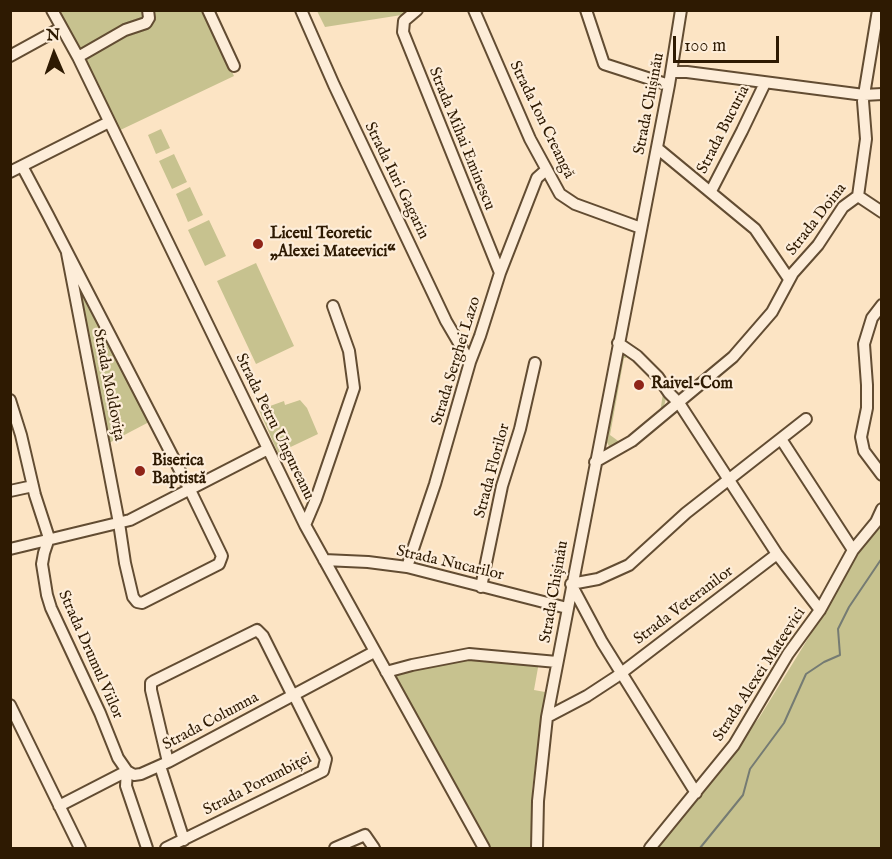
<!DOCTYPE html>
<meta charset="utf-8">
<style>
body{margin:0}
#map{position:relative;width:892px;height:859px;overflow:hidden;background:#fce4c4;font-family:"IM FELL English",serif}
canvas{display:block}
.frame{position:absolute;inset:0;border:12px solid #2e1a02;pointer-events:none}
.north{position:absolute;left:24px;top:24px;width:60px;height:60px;-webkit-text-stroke:4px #fdedd9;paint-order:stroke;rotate:358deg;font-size:16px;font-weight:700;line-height:24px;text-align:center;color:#2e1a02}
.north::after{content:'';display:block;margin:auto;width:21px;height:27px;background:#2e1a02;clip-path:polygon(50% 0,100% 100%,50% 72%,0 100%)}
.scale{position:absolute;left:673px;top:36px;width:106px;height:27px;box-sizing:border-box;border:3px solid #2e1a02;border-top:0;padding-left:8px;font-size:18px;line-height:21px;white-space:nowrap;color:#2e1a02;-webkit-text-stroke:4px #fdedd9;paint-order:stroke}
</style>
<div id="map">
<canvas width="892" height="859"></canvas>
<div class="frame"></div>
<div class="north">N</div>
<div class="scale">100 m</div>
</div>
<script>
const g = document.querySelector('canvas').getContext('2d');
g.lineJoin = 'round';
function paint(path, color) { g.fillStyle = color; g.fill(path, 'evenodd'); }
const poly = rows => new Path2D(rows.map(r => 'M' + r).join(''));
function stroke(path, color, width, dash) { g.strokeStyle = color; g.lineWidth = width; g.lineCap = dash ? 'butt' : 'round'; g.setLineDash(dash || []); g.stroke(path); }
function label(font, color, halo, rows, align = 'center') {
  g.font = font + ' "IM FELL English",serif'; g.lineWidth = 4.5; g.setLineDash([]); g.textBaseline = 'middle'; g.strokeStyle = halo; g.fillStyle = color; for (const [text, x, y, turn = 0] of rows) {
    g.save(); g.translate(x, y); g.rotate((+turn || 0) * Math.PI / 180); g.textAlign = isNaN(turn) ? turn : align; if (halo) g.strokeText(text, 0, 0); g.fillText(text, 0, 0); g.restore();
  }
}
paint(poly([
 [57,11,203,11,234,76,114,133],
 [317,11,413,11,408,14,325,27],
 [161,129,170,148,156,154,148,135],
 [174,154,187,182,172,189,159,161],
 [190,187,203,215,188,222,176,194],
 [209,220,226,256,205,266,188,230],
 [256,263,294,346,256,364,217,281],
 [76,278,151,421,109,443],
 [623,352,625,352,626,358,624,358,610,435,621,443,660,413,663,393,665,393,666,398,662,415,616,447,609,446,605,439],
 [300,400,307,408,318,434,278,453,259,410,284,401,285,405],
 [881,520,881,848,655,848,759,718,825,611,850,564],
 [464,656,539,662,534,690,545,692,532,790,531,848,489,848,390,673]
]), '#c7c28f');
stroke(poly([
 [700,848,743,795,750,769,784,723,806,674,824,662,840,655,838,629,849,607,882,558]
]), '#757b73', 2);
const minor = poly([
 [52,10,78,57,305,525,484,848],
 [208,10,234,66],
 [301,10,334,85,446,321,470,362],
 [417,10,404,21,403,32,500,273],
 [474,10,530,139,560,194,575,204,641,228],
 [586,10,604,64,669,85],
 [10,56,61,28],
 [78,57,125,30,146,23,149,18,148,10],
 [672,72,687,72,864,95,882,94],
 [657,148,755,229,789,279],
 [22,166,48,215,190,490,222,556,219,564,142,603,137,602,133,597,125,563,119,523,67,253],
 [10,172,109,122],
 [711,191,742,131,765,83],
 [858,196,866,139,863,101,878,10],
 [858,196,882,212],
 [882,305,872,318,864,344,867,385,867,408,861,437,864,451,882,475],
 [618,343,637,356,658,377,669,393,679,403,777,554,820,610],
 [10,400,21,435,35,495,49,538,44,553,42,564,47,595,51,608,100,713,118,758,127,771,126,786,147,848],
 [781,439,853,550],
 [595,462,632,441,733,357,772,312,793,273,818,245,843,207,858,196],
 [10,491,33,486],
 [305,525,316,499,354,388,349,351,333,306],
 [10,549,130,520,268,449],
 [324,560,368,562,407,567,567,608],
 [407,567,435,484,470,362,480,336,500,273,537,178,546,170],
 [481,587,502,486,520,429,535,363],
 [386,672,412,665,469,654,557,662],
 [10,705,80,848],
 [547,717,587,696,616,677,777,554],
 [168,762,151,690,151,683,154,681,257,630,263,636,293,696],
 [160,766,184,840],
 [127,771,134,775,141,774,168,762,374,652],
 [696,793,602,642,571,584,598,579,629,565,686,513,806,419],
 [59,806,127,771],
 [166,848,323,771,326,759,294,695],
 [335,848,365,835,374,848],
 [537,848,538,801,547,717,669,85,681,10],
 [650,848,734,745,788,654,820,610,853,550,876,522,882,509]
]);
stroke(minor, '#624c32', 14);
stroke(minor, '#fdedd9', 10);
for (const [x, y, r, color] of [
 [258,244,6,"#8f2418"],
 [639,385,6,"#8f2418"],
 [140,471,6,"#8f2418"]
]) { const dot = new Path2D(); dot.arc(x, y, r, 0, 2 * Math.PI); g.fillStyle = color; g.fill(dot); stroke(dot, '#fdedd9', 2); }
label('16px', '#2e1a02', '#fdedd9', [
 ["Strada Chișinău",650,104,-79],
 ["Strada Ion Creangă",541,120,64],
 ["Strada Bucuria",724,130,-63],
 ["Strada Mihai Eminescu",461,139,68],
 ["Strada Iuri Gagarin",396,181,64],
 ["Strada Doina",817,220,-52],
 ["Strada Serghei Lazo",457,361,-73],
 ["Strada Moldovița",108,385,79],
 ["Strada Petru Ungureanu",274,427,64],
 ["Strada Florilor",493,471,-75],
 ["Strada Nucarilor",450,564,13],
 ["Strada Chișinău",555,592,-80],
 ["Strada Veteranilor",684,606,-37],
 ["Strada Drumul Viilor",90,655,66],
 ["Strada Alexei Mateevici",760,675,-57],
 ["Strada Columna",211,722,-28],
 ["Strada Porumbiței",258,785,-27]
]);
label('bold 16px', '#2e1a02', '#fdedd9', [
 ["Liceul Teoretic",270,235],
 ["„Alexei Mateevici“",270,253],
 ["Raivel-Com",651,385],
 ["Biserica",152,462],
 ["Baptistă",152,480]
], 'left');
</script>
